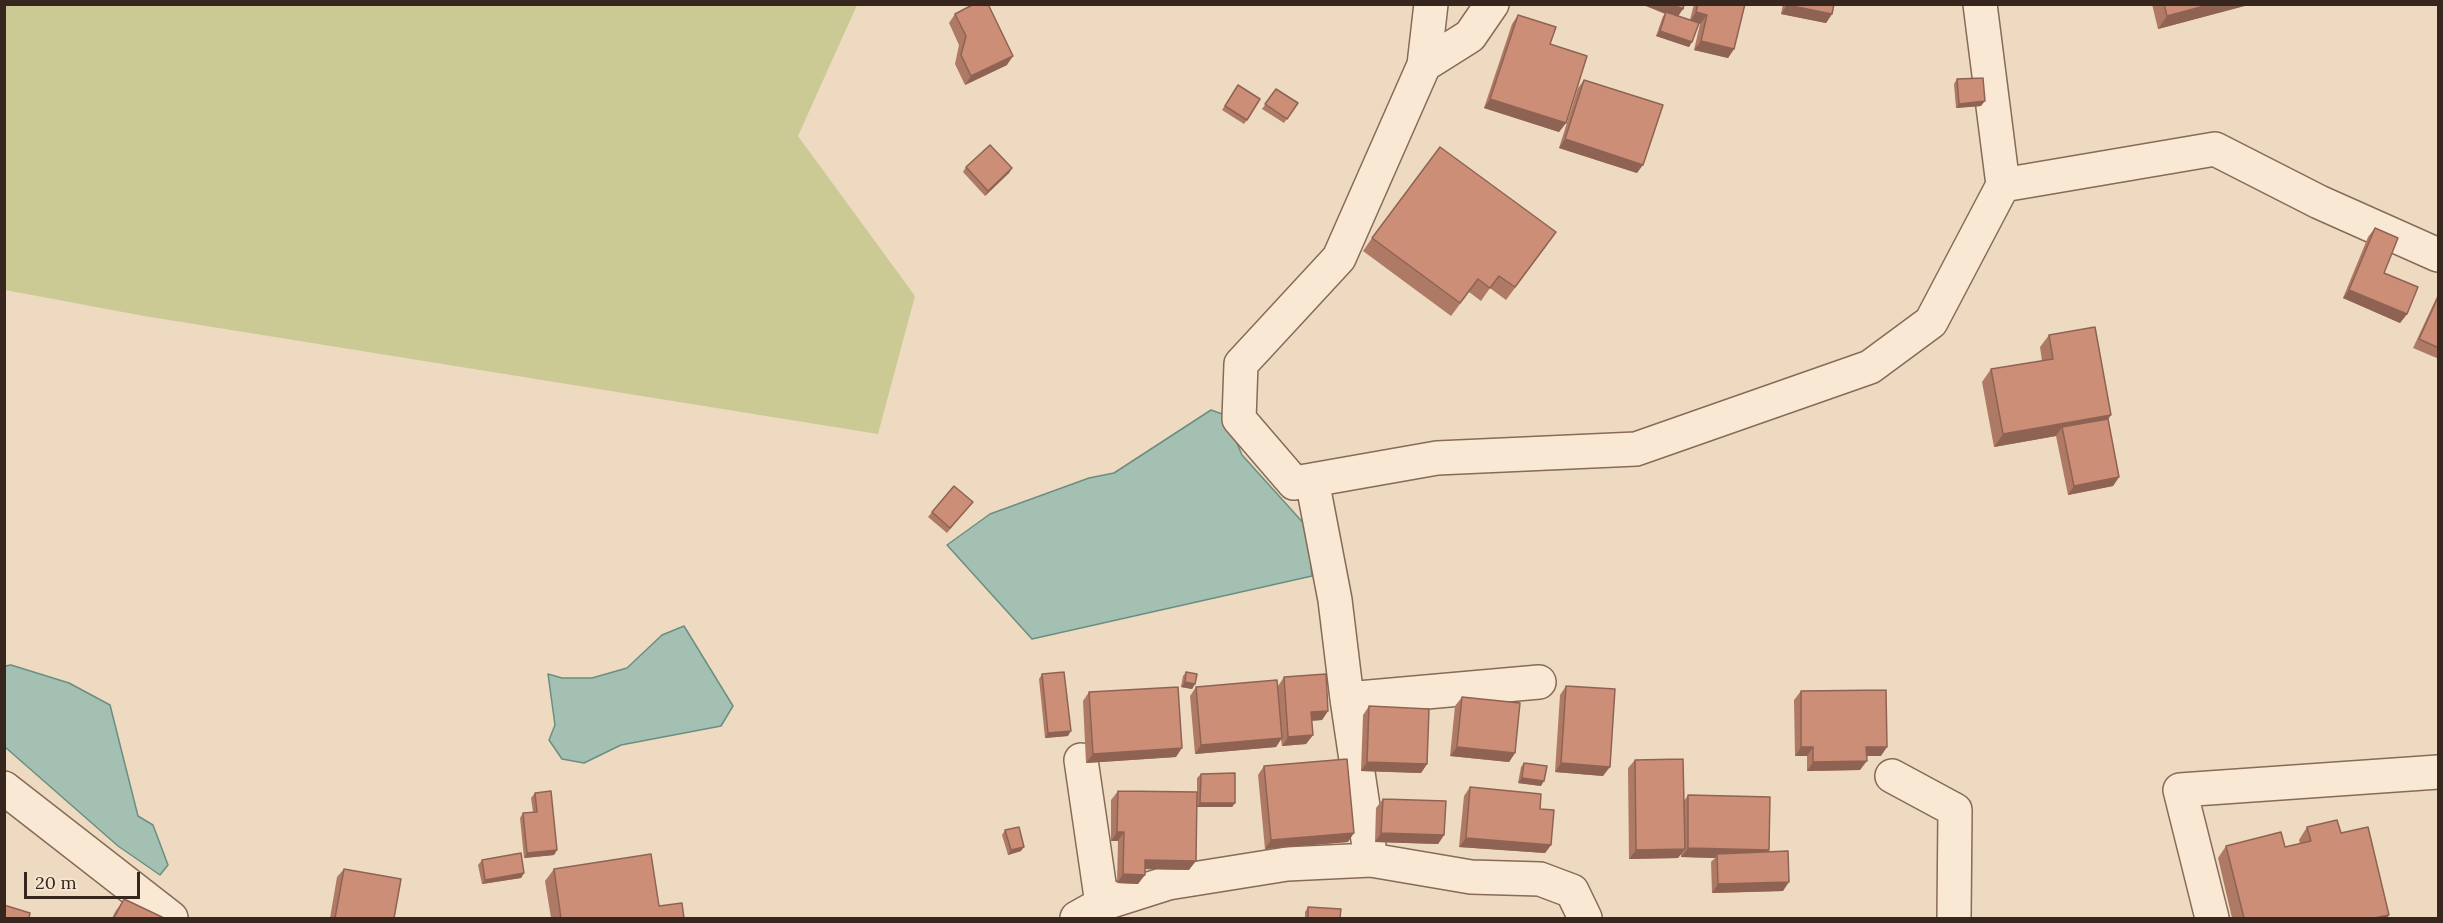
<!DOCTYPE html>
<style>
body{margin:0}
#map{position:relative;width:2443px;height:923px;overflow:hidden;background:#eedac1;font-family:Lora,serif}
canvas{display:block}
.frame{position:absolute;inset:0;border:6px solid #36261d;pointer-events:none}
.scale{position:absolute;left:24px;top:872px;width:116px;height:27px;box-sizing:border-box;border:3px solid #36261d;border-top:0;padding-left:8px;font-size:18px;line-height:21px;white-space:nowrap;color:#36261d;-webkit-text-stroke:4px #f5e5d0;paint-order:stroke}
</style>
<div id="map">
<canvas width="2443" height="923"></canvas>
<div class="frame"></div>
<div class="scale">20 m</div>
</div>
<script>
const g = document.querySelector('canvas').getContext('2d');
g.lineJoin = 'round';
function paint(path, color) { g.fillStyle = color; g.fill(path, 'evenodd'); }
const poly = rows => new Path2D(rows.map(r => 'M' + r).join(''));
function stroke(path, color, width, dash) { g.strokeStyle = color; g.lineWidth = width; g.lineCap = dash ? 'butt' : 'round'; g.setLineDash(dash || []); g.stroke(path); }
paint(poly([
 [4,5,857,5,798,136,915,296,878,434,144,316,5,290]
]), '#cbca95');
const water = poly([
 [1211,410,1225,415,1242,455,1307,527,1312,576,1032,639,947,545,990,514,1089,478,1114,473,1211,410],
 [684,626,733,706,721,726,621,745,584,763,562,759,549,740,555,725,548,674,562,678,592,678,627,668,662,635,684,626],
 [11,665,69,683,110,705,138,816,153,825,168,865,160,875,118,846,5,747,5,666,11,665]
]);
paint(water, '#a3c0b3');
stroke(water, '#6b8e80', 1.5);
const street = poly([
 [1980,4,2003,185,2215,149,2319,202,2438,255],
 [1424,65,1470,36,1492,4],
 [1312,480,1437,458,1636,449,1870,367,1931,322,2003,185],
 [1347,699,1539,682],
 [1081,760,1102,904],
 [1892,776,1955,810,1954,918],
 [4,788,171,918],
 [1371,860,1347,699,1335,600,1312,480,1294,483,1239,419,1241,364,1339,258,1424,65,1431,4],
 [1077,918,1102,904,1168,883,1287,864,1371,860,1471,877,1540,879,1572,891,1585,918],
 [2212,918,2180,790,2438,772]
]);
stroke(street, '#876a58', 36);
stroke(street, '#f9e8d4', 33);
paint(poly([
 [1641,4,1684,4,1678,16,1690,20,1694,4,1745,4,1734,49,1728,58,1694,50,1700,24,1699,23,1689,47,1656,36,1663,16,1665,14],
 [1783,4,1834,4,1832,14,1826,23,1781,14],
 [2152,4,2252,4,2158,29],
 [955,14,1007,65,965,85,955,64,959,45,949,23],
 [1518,15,1550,44,1566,123,1559,132,1484,108,1512,24],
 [1957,79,1981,106,1956,108,1954,84],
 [1584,80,1637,173,1559,148,1578,88],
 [1238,85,1247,120,1244,124,1222,110],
 [1276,89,1298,103,1284,123,1262,109],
 [966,167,1012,168,1009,173,985,196,963,172],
 [2375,228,2384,273,2407,314,2400,323,2343,298,2368,237],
 [1372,238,1547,245,1506,300,1490,288,1481,301,1469,292,1451,316,1363,251],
 [2439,292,2439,359,2413,348],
 [2049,335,2111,415,2108,419,2119,477,2113,486,2068,495,2056,436,1994,447,1982,382,1991,369,2042,361,2040,347],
 [973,502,947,533,928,517,932,512],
 [1186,672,1195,684,1192,689,1181,687,1183,676],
 [1042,674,1068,736,1045,738,1039,679],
 [1284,677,1328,711,1322,720,1311,721,1313,735,1306,744,1282,746,1281,739,1276,747,1195,754,1190,696,1196,687,1278,686],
 [1566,686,1603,776,1555,772,1560,695],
 [1801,691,1881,756,1867,756,1860,770,1807,771,1807,756,1795,756,1794,700],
 [1089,692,1176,757,1086,763,1083,701],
 [1462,697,1515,753,1509,762,1450,756,1455,706],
 [1369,706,1427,764,1421,773,1361,771,1363,715],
 [1635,760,1684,801,1688,795,1767,852,1783,891,1712,893,1711,862,1715,858,1681,857,1681,854,1678,858,1629,859,1628,768],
 [1524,763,1541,786,1518,783,1521,767],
 [1264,766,1348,842,1265,849,1258,775],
 [1201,774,1235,803,1232,807,1197,807,1197,778],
 [1470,787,1540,809,1551,845,1545,853,1459,847,1464,796],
 [1118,791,1189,870,1145,869,1138,884,1117,883,1118,841,1111,841,1111,800],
 [535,793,557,850,554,855,524,858,520,818,523,813,533,812,531,798],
 [1383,799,1444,835,1438,844,1375,842,1376,808],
 [2307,827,2341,833,2389,915,2387,918,2232,918,2218,858,2226,846,2285,847,2300,844,2299,840],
 [1005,830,1021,851,1008,855,1002,835],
 [482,860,524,873,521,878,482,884,478,865],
 [344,869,394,918,330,918,337,877],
 [554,869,659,906,684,918,551,918,545,881],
 [124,899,164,918,112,918,115,912],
 [1308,907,1340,918,1305,918,1305,912]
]), '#af7a65');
paint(poly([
 [1641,4,1671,4,1683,9,1677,18],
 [2212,4,2252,4,2158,29,2167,16],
 [1787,5,1832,14,1826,23,1781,14],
 [1696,12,1707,15,1700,24,1690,21],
 [1660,31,1692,42,1689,47,1656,36],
 [1701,41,1734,49,1728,58,1694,50],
 [1013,56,1007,65,965,85,971,76],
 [1490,99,1566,123,1559,132,1484,108],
 [1985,101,1981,106,1956,108,1959,104],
 [1565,139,1643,165,1637,173,1559,148],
 [1012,168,1009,173,985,196,988,191],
 [2349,290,2407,314,2400,323,2343,298],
 [2111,415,2102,428,2062,427,2056,436,1994,447,2003,434],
 [2119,477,2113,486,2068,495,2074,486],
 [1185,682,1195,684,1192,689,1181,687],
 [1328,711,1322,720,1305,721,1311,712],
 [1071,731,1068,736,1045,738,1048,733],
 [1313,735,1306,744,1282,746,1288,737],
 [1282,738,1276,747,1195,754,1201,745],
 [1457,747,1515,753,1509,762,1450,756],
 [1801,747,1813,747,1807,756,1795,756],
 [1866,747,1887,747,1881,756,1860,756],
 [1182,748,1176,757,1086,763,1093,754],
 [1867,761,1860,770,1807,771,1813,762],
 [1367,762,1427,764,1421,773,1361,771],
 [1561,763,1610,767,1603,776,1555,772],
 [1522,778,1544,781,1541,786,1518,783],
 [1200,803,1235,803,1232,807,1197,807],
 [1117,832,1124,832,1118,841,1111,841],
 [1354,833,1348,842,1265,849,1271,840],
 [1381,833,1444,835,1438,844,1375,842],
 [1466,838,1551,845,1545,853,1459,847],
 [1024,847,1021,851,1008,855,1011,850],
 [1688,848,1769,850,1762,859,1717,854,1715,858,1681,857],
 [1685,849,1678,858,1629,859,1636,850],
 [557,850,554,855,524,858,527,853],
 [1145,860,1196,861,1189,870,1139,869],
 [524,873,521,878,482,884,485,880],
 [1123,874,1145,875,1138,884,1117,883],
 [1789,882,1783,891,1712,893,1718,884],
 [2389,915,2387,918,2374,918]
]), '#8f6353');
const building = poly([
 [974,4,988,4,1013,56,971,76,961,55,966,36,955,14,974,4],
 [1671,4,1684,4,1683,9,1671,4],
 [1698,4,1745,4,1734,49,1701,41,1707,15,1696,12,1698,4],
 [1834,4,1832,14,1787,5,1787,4,1834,4],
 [2164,4,2212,4,2167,16,2164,4],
 [1666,12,1699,23,1692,42,1660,31,1666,12],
 [1518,15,1556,27,1550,44,1587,56,1566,123,1490,99,1518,15],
 [1983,78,1985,101,1959,104,1957,79,1983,78],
 [1584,80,1663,105,1643,165,1565,139,1584,80],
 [1238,85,1260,99,1247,120,1225,106,1238,85],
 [1276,89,1298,103,1287,119,1265,104,1276,89],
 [990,145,1012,168,988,191,966,167,990,145],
 [1440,147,1556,232,1515,287,1499,276,1490,288,1478,279,1460,303,1372,238,1440,147],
 [2375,228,2398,238,2384,273,2418,287,2407,314,2349,290,2375,228],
 [2439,295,2439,348,2419,339,2439,295],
 [2095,327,2111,415,2003,434,1991,369,2053,359,2049,335,2095,327],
 [2108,419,2119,477,2074,486,2062,427,2108,419],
 [954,486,973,502,950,528,932,512,954,486],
 [1064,672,1071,731,1048,733,1042,674,1064,672],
 [1186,672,1197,674,1195,684,1185,682,1186,672],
 [1326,674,1328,711,1311,712,1313,735,1288,737,1284,677,1326,674],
 [1277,680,1282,738,1201,745,1196,687,1277,680],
 [1566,686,1615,689,1610,767,1561,763,1566,686],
 [1178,687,1182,748,1093,754,1089,692,1178,687],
 [1886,690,1887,747,1866,747,1867,761,1813,762,1813,747,1801,747,1801,691,1886,690],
 [1462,697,1520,703,1515,753,1457,747,1462,697],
 [1369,706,1429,709,1427,764,1367,762,1369,706],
 [1347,759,1354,833,1271,840,1264,766,1347,759],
 [1683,759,1685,849,1636,850,1635,760,1683,759],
 [1524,763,1547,766,1544,781,1522,778,1524,763],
 [1235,773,1235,803,1200,803,1201,774,1235,773],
 [1470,787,1541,794,1540,809,1554,810,1551,845,1466,838,1470,787],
 [551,791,557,850,527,853,523,813,537,812,535,793,551,791],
 [1118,791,1197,792,1196,861,1145,860,1145,875,1123,874,1124,832,1117,832,1118,791],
 [1688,795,1770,797,1769,850,1688,848,1688,795],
 [1383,799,1446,801,1444,835,1381,833,1383,799],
 [2337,820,2341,833,2368,827,2389,915,2374,918,2244,918,2226,846,2281,832,2285,847,2311,841,2307,827,2337,820],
 [1019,827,1024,847,1011,850,1005,830,1019,827],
 [1788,851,1789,882,1718,884,1717,854,1788,851],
 [521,853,524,873,485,880,482,860,521,853],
 [651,854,659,906,682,903,684,918,561,918,554,869,651,854],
 [344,869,401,879,394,918,335,918,344,869],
 [124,899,164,918,114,918,124,899],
 [4,905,30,913,29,918,4,918,4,905],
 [1308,907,1341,909,1340,918,1308,918,1308,907]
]);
paint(building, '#cc8e76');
stroke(building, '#8f6353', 1.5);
</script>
